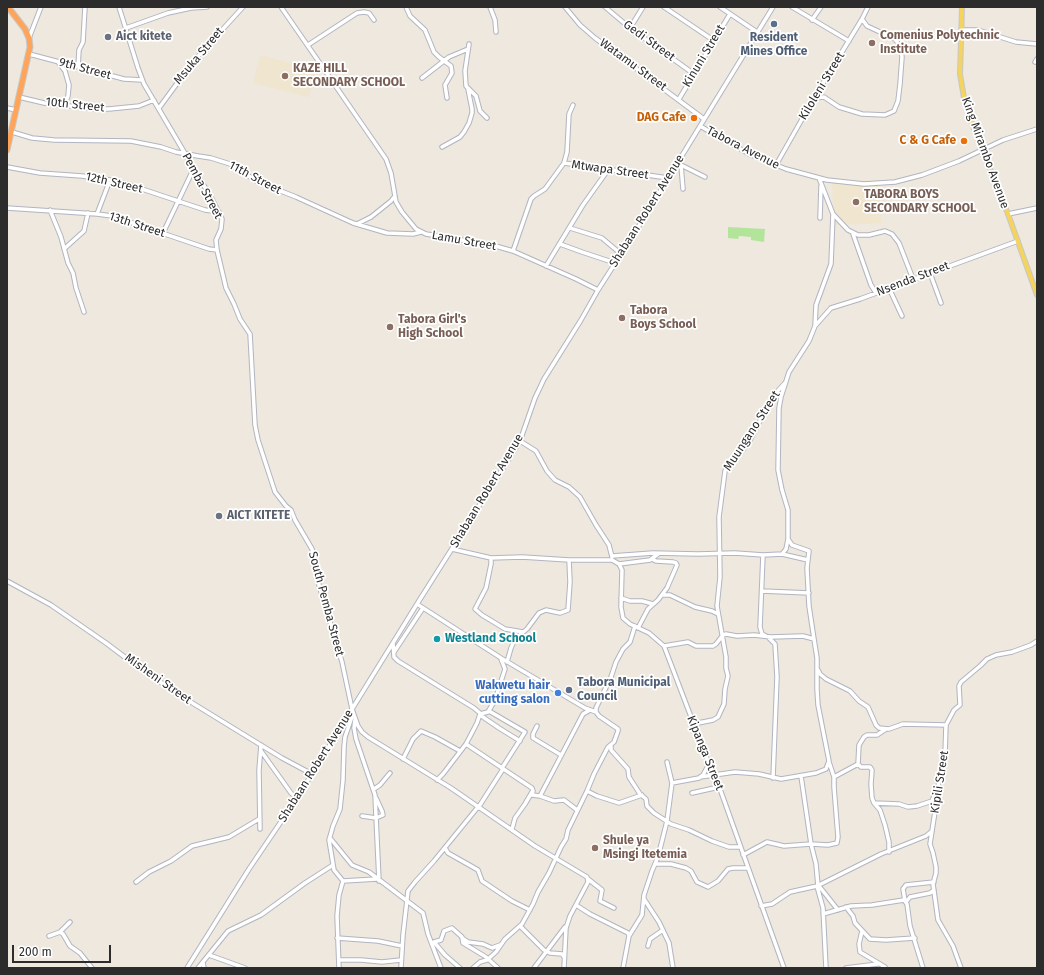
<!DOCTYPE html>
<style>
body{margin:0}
#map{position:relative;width:1044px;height:975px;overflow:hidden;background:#eee8de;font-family:"Fira Sans",sans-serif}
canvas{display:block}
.frame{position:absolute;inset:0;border:8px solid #2c2c2c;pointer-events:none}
.scale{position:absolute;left:12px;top:945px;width:99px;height:18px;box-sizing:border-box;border:2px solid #2c2c2c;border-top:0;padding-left:5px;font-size:12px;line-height:14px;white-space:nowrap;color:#2c2c2c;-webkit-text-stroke:3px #fff;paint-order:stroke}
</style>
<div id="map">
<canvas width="1044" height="975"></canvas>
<div class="frame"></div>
<div class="scale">200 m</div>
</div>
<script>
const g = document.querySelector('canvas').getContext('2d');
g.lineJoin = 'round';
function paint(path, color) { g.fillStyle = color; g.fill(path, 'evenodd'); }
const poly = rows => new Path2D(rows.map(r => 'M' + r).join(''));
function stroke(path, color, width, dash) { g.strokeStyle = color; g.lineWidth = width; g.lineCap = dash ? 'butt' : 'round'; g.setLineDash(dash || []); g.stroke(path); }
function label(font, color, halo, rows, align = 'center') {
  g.font = font + ' "Fira Sans",sans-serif'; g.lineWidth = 3.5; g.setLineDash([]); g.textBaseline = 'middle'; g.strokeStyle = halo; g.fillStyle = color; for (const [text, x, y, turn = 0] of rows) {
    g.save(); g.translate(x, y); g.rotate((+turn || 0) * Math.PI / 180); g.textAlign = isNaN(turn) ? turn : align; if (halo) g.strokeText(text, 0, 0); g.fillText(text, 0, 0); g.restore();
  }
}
paint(poly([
 [260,55,316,70,309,97,253,83],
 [879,180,881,223,834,225,832,182]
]), '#f0e5ce');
paint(poly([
 [728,227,765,229,764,242,751,240,751,237,739,236,738,239,728,238]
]), '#b2e59a');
const minor = poly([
 [119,7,138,68,144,84,213,201,222,219,221,229,216,240,217,250,226,288,234,304,240,319,250,334,255,425,258,440,275,492,286,506,291,510,295,520,312,549,319,585,342,662,352,709,358,726,362,732,368,737,451,788,535,846,587,877,588,882,570,916,566,928,564,968],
 [281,7,386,159,391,173,396,202,402,212,416,229,426,234,492,245,513,251,576,279,598,290],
 [406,7,410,16,425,30,434,52,439,57,451,66,452,73,445,85,447,98],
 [490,7,495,20,496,32],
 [565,7,580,25,595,38,704,119],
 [605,7,630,28,694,74],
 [664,7,713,40],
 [720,7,757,32],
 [792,7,849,41],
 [812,20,821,7],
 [126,28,168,13,191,8,207,7],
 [630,28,643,7],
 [962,30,978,30,1016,42,1037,44],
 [29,38,41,7],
 [469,44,465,71,466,86,476,96,480,111,487,118],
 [308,45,357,13,364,12,369,13,374,20],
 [29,54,124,79,142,80],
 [58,62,65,71,69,85,68,96,64,106],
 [1035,62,1037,59],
 [78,67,79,50,83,42,85,7],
 [422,78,449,57,468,49],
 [19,97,44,103,96,109,109,109,139,106,154,100],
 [814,98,824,97,839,107,862,114,885,115,894,111,898,101,900,84,902,57,900,46,895,39,867,26,862,19],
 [679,99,730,14],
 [7,108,16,110],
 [159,108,192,63,243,7],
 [700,126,751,155,786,169,827,180,864,184,895,182,922,175,959,161,1003,140,1037,129],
 [12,132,32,138,54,140,131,141,161,147,176,152,198,156,211,158,230,164,258,182,296,197,353,223,387,233,413,234,421,232],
 [442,147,460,137,464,132,469,123,472,113,472,109,468,89],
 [564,163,668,178],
 [677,163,705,177],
 [681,165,683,189],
 [776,165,814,98,862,19,868,7],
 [7,167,40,173,82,176,110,180,127,184,205,210,219,212],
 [819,178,833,214,848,230,858,235,869,235,885,231,892,234,899,243,913,279],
 [7,208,97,214,112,216,209,249,217,250],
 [50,210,61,237,68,263,73,273,76,288,84,312],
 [97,214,110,180],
 [1008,214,1037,208],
 [820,218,821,186],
 [357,224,371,217,391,201,395,196],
 [570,228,602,238,621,254],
 [163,233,194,168],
 [853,234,871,285,876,293],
 [560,244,582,252,615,263],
 [64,249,84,231,88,213],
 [513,251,531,199,534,196,545,189,564,163,567,152,569,114,573,105],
 [546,266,583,205,608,170],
 [930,273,941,303],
 [889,288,902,316],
 [815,326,831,308,860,299,1018,241],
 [520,441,536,451,547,471,555,480,569,487,580,497,596,525,609,545,612,557],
 [452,549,491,558,522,557,569,560,612,560,619,564,622,570,621,607,623,618,630,624,649,633,664,646,709,764,715,775,784,968],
 [782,554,786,549,788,539],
 [763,555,760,627,762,634,766,636],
 [612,556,653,553,698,554,735,553,763,555,782,554,808,560],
 [491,558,491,564,486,588,475,609,482,615,505,629,523,632],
 [619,564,650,560,658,554],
 [7,581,51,605,106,643,142,670,194,704,282,758,312,774],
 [762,591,809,593],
 [662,595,670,595,695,607,712,611,718,614],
 [621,598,630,601,642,601,653,604],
 [417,604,501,658,585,708,596,712],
 [638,628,648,609,658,600,667,588,677,565,676,563,673,562,656,561,652,559],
 [769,638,775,644,777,677,773,778],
 [814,639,809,606,807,568,809,551,792,545,788,539,788,510,782,490,778,470,779,408,781,397,789,372,809,341,815,326,816,305,831,264,833,214],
 [393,643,394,657,398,661,474,708,481,714],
 [664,646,688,642,696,646,713,646,716,644,723,635,726,634,737,636,754,635,771,637,803,636,814,639,817,658,817,689,818,705,829,761,826,769,816,773,781,779,759,774,735,772,700,777],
 [394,652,423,608],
 [507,662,511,648,515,639,527,629,539,613,546,610,560,613,568,610,570,582,569,560],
 [818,670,820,674,826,679,850,691,859,701,868,707,876,725,879,728,889,729,903,724,946,725],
 [489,711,525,732,502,768],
 [480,715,499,728,520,741],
 [355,720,354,728,356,739,375,795,379,881],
 [693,724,713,720,718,717,724,704,725,689,728,676,726,668,726,657,717,606,720,577,719,517,725,471,727,467,742,451,750,440,773,396,785,383],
 [537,726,533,734,533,738,561,755],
 [466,744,532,788,533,791,532,795,540,796,554,801,564,800,577,810],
 [611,746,611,750,628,769,629,777,640,794,646,799,647,806,654,813,671,824,689,830,712,841,729,847,740,847],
 [261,751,291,793,297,798],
 [403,759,413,739,421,731,435,737,460,751],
 [858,764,861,767,870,767,872,770,871,784,872,798,874,803,899,804,908,807,917,806,932,801,937,789],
 [801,776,811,844,816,864,818,886],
 [834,777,858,764,859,745,864,737,867,735,877,735,886,729],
 [437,780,443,774,466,744,477,723,480,714,488,712,495,700,505,669,501,659],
 [672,783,699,778,703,775,709,764],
 [374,789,380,785,390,773],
 [587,791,597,796,619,803,642,795],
 [692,793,719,787],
 [540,796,583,714,590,710],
 [874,803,880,810,885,825,889,842,889,852],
 [478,808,503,769],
 [362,816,376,818,383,815,382,811,376,798],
 [260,829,259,770,261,745],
 [512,829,515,818,525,804,532,792],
 [330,838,352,865,369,872,423,913,428,934,441,968],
 [445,848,448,853,478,870,482,881,512,901,530,910],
 [743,855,767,842,784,846,811,844,828,845,837,843,838,837,834,787,834,777,829,762],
 [656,864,671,864,686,868,691,871,697,882,708,887,718,881,728,869,733,868,747,868],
 [588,879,602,890,600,901,614,908],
 [343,881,377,879],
 [136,882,149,872,171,861,192,846,229,837,259,819],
 [817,886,823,908,826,968],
 [819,886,838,910],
 [644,899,659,922,669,943,673,968],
 [905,901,903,889,906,885,934,882],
 [906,902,910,897,930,893,934,890],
 [576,905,590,914,628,933,629,936,623,968],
 [761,906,772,904,790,892,817,886,881,854,926,836,932,831],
 [846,907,853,916,855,923,870,939,886,940,915,938],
 [823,914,851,906,872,905,904,900,907,904,910,926,923,968],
 [520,926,544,950,550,953,562,954,564,957],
 [862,931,859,944,860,952,885,967],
 [60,932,63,934,70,946,80,953,92,968],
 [49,936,60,932,70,922],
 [629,936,642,915,644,895,652,871,658,857,667,821,672,783,667,762],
 [337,938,378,941,402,946],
 [462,938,468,942,483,944,492,948,500,945],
 [434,942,441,940,444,931,452,928,462,937,463,943,486,957,498,968],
 [434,942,445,955,460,968],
 [648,946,650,939,663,930],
 [209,955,245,968],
 [339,960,361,960,382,962,401,960],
 [203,962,204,968],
 [187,968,249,869,297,798,417,604,520,441,535,398,544,379,581,320,598,290,637,229,773,7],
 [198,968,228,931,261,915,305,883,333,865],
 [339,968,337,916,339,895,343,881,334,870,329,840,333,826,340,809,343,780,344,747,345,737,353,714],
 [401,968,403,935,408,891,415,882,434,861,478,807],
 [473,968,480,962,487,960,496,952,505,939,522,924,533,904,538,892,549,873,561,847,566,839,568,830,587,791,594,774,608,747,614,742,618,731,618,729,599,716,596,712,596,708,611,677,616,662,623,649,630,642,635,626],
 [534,968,565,927],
 [846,968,878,964],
 [961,968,953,946,938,920,933,884,936,873,936,867,933,853,930,844,938,792,939,776,945,755,946,725,954,710,960,705,959,686,961,682,980,666,987,659,996,655,1012,652,1031,645,1037,641]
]);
const major = poly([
 [962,7,960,74,964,98,971,121,1008,214,1037,295]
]);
const highway = poly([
 [7,150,30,47,29,38,25,29,8,7]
]);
stroke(minor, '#b2b5c0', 5.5);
stroke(major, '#c8c8c8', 6);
stroke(highway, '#c8c8c8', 7);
stroke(minor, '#fff', 3.5);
stroke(major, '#f4d35e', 4);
stroke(highway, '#ffa458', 5);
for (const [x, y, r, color] of [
 [774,24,4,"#5c6f8a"],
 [108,37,4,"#6b7280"],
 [872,43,4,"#8d6e63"],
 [285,76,4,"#8d6e63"],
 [694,118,4,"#e8710a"],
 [964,141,4,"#e8710a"],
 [856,202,4,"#8d6e63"],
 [622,318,4,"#8d6e63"],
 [390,327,4,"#8d6e63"],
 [219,516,4,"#6b7280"],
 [437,639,4,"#0f9aa8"],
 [569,690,4,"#5c6f8a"],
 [558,693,4,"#3f7fe0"],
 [595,848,4,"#8d6e63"]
]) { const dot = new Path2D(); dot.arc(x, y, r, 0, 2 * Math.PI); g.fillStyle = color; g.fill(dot); stroke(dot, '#fff', 1.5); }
label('bold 12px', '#785e54', '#fff', [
 ["Comenius Polytechnic",880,36],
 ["Institute",880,50],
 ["KAZE HILL",293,69],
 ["SECONDARY SCHOOL",293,83],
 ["TABORA BOYS",864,195],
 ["SECONDARY SCHOOL",864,209],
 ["Tabora",630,311],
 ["Boys School",630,325],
 ["Tabora Girl's",398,320],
 ["High School",398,334],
 ["Shule ya",603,841],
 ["Msingi Itetemia",603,855]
], 'left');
label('bold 12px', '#5b616d', '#fff', [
 ["Aict kitete",116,37],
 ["AICT KITETE",227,516]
], 'left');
label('bold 12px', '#4e5e75', '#fff', [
 ["Resident",774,38],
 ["Mines Office",774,52],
 ["Tabora Municipal",577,683,"left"],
 ["Council",577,697,"left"]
]);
label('12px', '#2c2c2c', '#fff', [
 ["Gedi Street",649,41,36],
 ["Msuka Street",199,56,-50],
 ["Kinuni Street",704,56,-59],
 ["Watamu Street",633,65,36],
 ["9th Street",85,69,15],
 ["Kiloleni Street",822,86,-59],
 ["10th Street",75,105,6],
 ["Tabora Avenue",743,148,27],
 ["King Mirambo Avenue",985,153,70],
 ["Mtwapa Street",610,170,8],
 ["11th Street",255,178,28],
 ["12th Street",114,183,13],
 ["Pemba Street",202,186,62],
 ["Shabaan Robert Avenue",647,211,-58],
 ["13th Street",137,225,18],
 ["Lamu Street",464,241,10],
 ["Nsenda Street",913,279,-21],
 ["Muungano Street",752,431,-57],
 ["Shabaan Robert Avenue",487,491,-59],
 ["South Pemba Street",326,604,75],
 ["Misheni Street",158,679,35],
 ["Kipanga Street",705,753,68],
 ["Shabaan Robert Avenue",316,766,-58],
 ["Kipili Street",940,782,-81]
]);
label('bold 12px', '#c56008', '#fff', [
 ["DAG Cafe",686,118],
 ["C & G Cafe",956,141]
], 'right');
label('bold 12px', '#0d838f', '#fff', [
 ["Westland School",445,639]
], 'left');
label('bold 12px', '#366cbe', '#fff', [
 ["Wakwetu hair",550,686],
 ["cutting salon",550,700]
], 'right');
</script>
